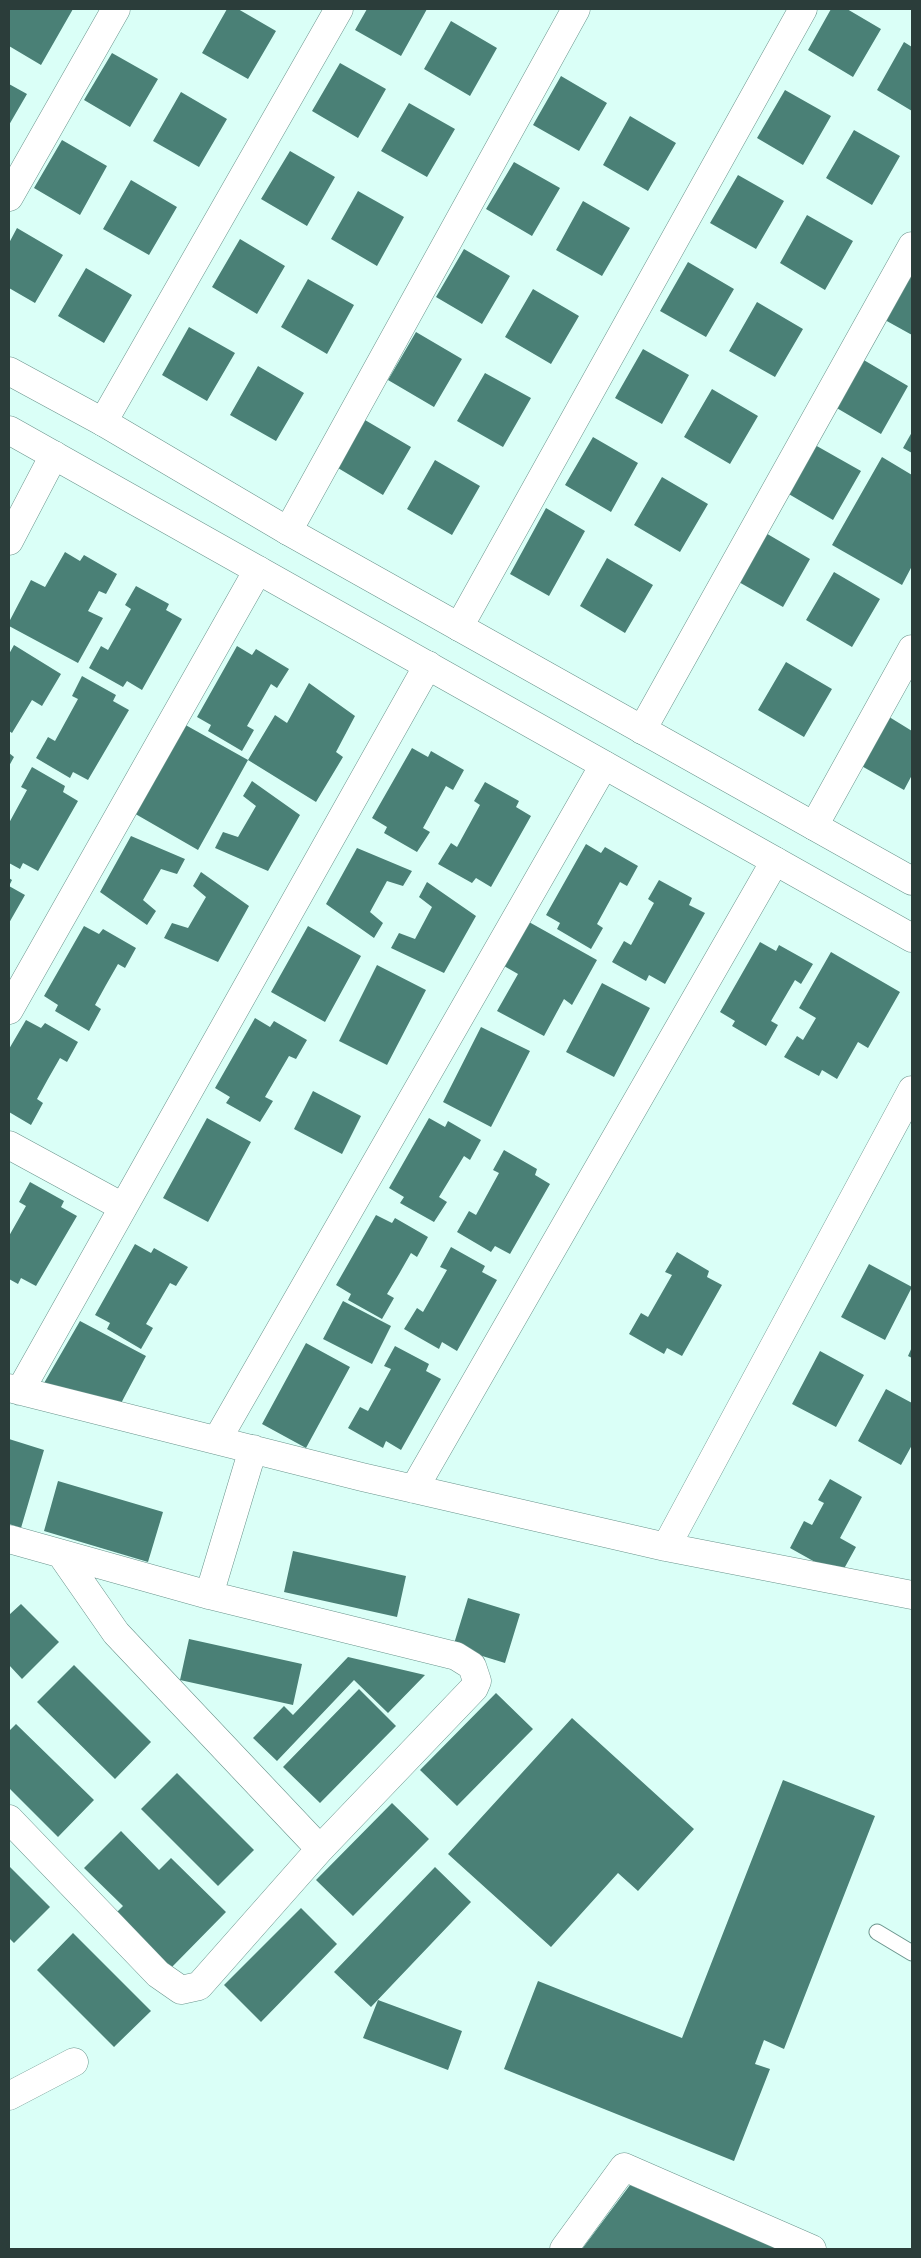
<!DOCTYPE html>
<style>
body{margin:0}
#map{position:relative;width:921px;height:2258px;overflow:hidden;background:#dafff7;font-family:Mulish,sans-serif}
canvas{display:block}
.frame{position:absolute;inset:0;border:10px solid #2b3d3a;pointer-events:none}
</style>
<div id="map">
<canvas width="921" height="2258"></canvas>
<div class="frame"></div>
</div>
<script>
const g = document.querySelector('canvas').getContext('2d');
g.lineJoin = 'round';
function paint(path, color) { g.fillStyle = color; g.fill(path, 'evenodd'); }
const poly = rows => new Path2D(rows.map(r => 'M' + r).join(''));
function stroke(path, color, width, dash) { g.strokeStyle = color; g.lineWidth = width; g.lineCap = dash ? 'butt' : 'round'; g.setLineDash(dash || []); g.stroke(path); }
paint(poly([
 [10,9,73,9,41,65,9,46],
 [227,9,238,9,276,31,248,79,202,53],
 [367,9,427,9,401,56,355,30],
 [831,9,847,9,881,29,853,77,808,50],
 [451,21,497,48,470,96,424,69],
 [904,42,912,47,912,111,877,90],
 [112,53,158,79,130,127,84,100],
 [340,63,386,89,358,138,312,111],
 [561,76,607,103,579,151,533,125],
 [9,84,27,94,9,125],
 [785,90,831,116,803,165,757,138],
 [181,92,227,119,199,167,153,141],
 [409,103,455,129,427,177,381,151],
 [630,116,676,143,648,191,603,165],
 [854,130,900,156,872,205,826,178],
 [62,140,107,166,80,215,34,188],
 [290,151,335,177,307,226,261,199],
 [514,162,560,188,532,236,486,209],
 [738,175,784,201,756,249,710,223],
 [131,180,177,207,149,255,103,229],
 [358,191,404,217,377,266,331,239],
 [583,201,630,228,602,276,556,250],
 [807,215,853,241,825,290,780,263],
 [17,228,63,255,35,303,9,288,9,243],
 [240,239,285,266,257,314,212,287],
 [464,249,510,276,482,324,436,297],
 [688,262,734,289,706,337,660,311],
 [86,268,132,295,104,343,58,316],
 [912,272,912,335,885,320],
 [308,279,354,305,327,354,281,327],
 [533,289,579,316,551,364,505,337],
 [757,302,803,329,775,377,729,351],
 [189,327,235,353,207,401,162,375],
 [416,332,462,359,434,407,388,380],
 [643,349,689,375,662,424,615,398],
 [862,359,908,386,881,434,835,407],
 [258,366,304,393,276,441,230,415],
 [485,373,531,398,503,447,457,421],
 [712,389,758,416,730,464,684,437],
 [365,420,411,447,383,495,338,468],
 [912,432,912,453,903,448],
 [593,437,638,463,611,512,565,485],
 [815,445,861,471,833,520,787,493],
 [882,457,912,475,912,566,902,585,832,545],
 [435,460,480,486,452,535,407,509],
 [662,477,708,504,680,552,634,525],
 [546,508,585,531,549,596,510,574],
 [764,532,810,559,783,607,737,581],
 [65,552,80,561,84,555,117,574,106,594,99,591,88,611,103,618,78,663,9,626,9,622,31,580,45,587],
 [607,558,653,585,625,633,580,606],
 [834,572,880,599,852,647,806,620],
 [136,586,169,604,166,610,182,619,142,690,127,681,123,687,89,668,101,646,108,650,131,609,125,605],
 [14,645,61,674,42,706,32,700,12,733,9,731,9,654],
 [237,646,252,655,256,649,289,669,277,688,271,684,247,726,254,730,242,751,208,731,211,725,197,717],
 [786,662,832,689,804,737,758,710],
 [82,676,116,695,113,701,129,710,88,780,73,772,70,778,36,758,48,737,55,741,78,699,72,696],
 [309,683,355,716,336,752,343,757,316,802,248,760,275,715,287,723],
 [886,715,912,731,912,775,904,790,858,764],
 [182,723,248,760,198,850,132,812],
 [412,748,428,757,431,751,464,770,453,790,446,786,423,828,430,832,417,852,384,833,387,827,372,818],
 [9,753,14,757,9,766],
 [32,767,65,786,63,792,78,801,38,871,23,863,20,869,9,863,9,823,27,790,21,787],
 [252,781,300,815,268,871,215,848,223,832,238,837,256,806,243,796],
 [485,782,519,801,516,807,531,816,491,887,476,878,472,883,438,864,451,843,457,847,480,805,474,801],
 [131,836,185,859,177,874,161,869,143,900,156,911,147,925,100,892],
 [586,844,601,853,605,847,638,866,627,886,620,882,597,924,603,928,591,949,557,929,560,923,546,915],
 [357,848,412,871,403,886,387,881,370,912,383,923,374,938,326,904],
 [201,872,249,906,218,962,164,938,172,923,188,928,206,897,193,886],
 [9,878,12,880,9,886,25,895,9,923],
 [659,880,692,898,689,905,705,913,665,984,649,975,646,981,612,962,624,941,631,945,654,903,648,899],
 [427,882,476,916,444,973,391,948,399,933,415,939,423,924,432,907,419,897],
 [529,922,597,960,572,1005,564,999,544,1036,497,1011,518,974,504,966],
 [84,926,99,934,103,929,136,948,125,968,118,964,106,985,95,1005,101,1009,89,1031,55,1011,58,1005,44,996],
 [308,926,361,956,325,1022,271,992],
 [760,942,776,951,779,945,813,964,801,984,795,980,771,1021,778,1025,766,1046,732,1026,735,1021,720,1012],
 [831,952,900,992,868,1048,858,1042,837,1079,822,1070,819,1076,784,1057,797,1036,803,1040,816,1018,799,1008],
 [377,965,426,990,387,1065,339,1041],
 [602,983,650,1008,614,1077,566,1052],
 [255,1018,270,1027,274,1021,307,1040,296,1059,289,1056,265,1097,273,1101,260,1122,226,1103,230,1097,215,1088],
 [26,1020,41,1028,45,1023,78,1042,67,1062,60,1058,48,1079,37,1099,43,1103,31,1125,9,1112,9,1049],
 [481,1027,530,1051,491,1127,443,1102],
 [313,1091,361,1116,342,1154,294,1129],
 [207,1118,251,1142,208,1222,163,1198],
 [429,1118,445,1127,448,1121,481,1140,470,1160,464,1156,439,1197,447,1202,434,1222,400,1203,404,1197,389,1188],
 [504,1150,537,1169,535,1175,550,1184,510,1254,495,1246,491,1252,457,1232,469,1211,476,1215,499,1173,493,1170],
 [30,1182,64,1201,61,1207,77,1216,36,1286,21,1278,18,1284,9,1279,9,1236,26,1206,19,1202],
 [376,1215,392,1223,395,1218,428,1237,417,1257,411,1253,399,1274,387,1294,394,1298,382,1319,348,1300,351,1294,336,1285],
 [135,1244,151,1253,154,1248,188,1267,176,1286,170,1283,146,1324,153,1328,141,1349,107,1329,110,1323,95,1315],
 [451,1247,485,1266,482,1272,497,1280,457,1351,442,1342,439,1349,404,1329,417,1308,423,1312,447,1270,440,1267],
 [677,1252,709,1271,707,1277,722,1285,682,1356,667,1348,664,1354,629,1334,641,1313,648,1317,672,1275,665,1272],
 [869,1264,912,1287,885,1340,841,1317],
 [343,1301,391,1326,372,1364,323,1339],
 [80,1321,146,1356,118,1409,40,1390],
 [306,1343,350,1367,306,1448,262,1424],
 [395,1346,429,1364,426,1371,441,1379,401,1450,386,1441,383,1448,348,1428,360,1407,368,1411,391,1369,384,1366],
 [912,1347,912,1358,908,1356],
 [820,1351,864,1375,836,1427,792,1404],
 [886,1389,912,1403,912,1445,901,1465,858,1441],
 [9,1439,44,1450,21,1528,9,1524],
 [830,1479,862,1497,840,1538,856,1547,840,1576,790,1548,804,1521,812,1525,824,1503,818,1500],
 [58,1481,163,1512,148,1562,44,1531],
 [293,1551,406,1576,397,1617,284,1592],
 [468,1598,520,1614,505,1663,453,1647],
 [21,1604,59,1642,22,1679,9,1665,9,1615],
 [189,1639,302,1664,293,1705,180,1680],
 [348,1657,425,1675,388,1713,354,1680,277,1761,253,1738,284,1706,293,1715],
 [74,1665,151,1742,115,1779,37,1702],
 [359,1689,396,1726,320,1803,283,1767],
 [496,1693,533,1729,457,1806,420,1770],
 [572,1718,694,1829,638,1891,618,1873,551,1947,448,1854],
 [16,1724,94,1800,58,1837,9,1788,9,1731],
 [177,1773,254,1850,218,1886,141,1809],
 [783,1780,875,1816,784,2049,764,2040,755,2064,770,2069,734,2161,504,2069,538,1981,682,2038],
 [392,1803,429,1839,353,1916,316,1880],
 [121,1831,159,1870,171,1858,226,1912,171,1968,115,1914,123,1906,84,1868],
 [9,1866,50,1907,14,1943,9,1938],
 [435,1867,471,1902,371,2007,334,1972],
 [301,1908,337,1944,261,2022,224,1985],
 [73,1933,151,2011,114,2047,37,1970],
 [378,2000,462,2031,448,2070,363,2038],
 [630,2185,780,2249,582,2249]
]), '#4a8076');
const service = poly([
 [877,1932,912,1953]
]);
const minor = poly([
 [9,197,116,9],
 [103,422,339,9],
 [288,531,576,9],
 [9,541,54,455],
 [459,627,803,9],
 [642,730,912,246],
 [814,826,912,649],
 [9,1010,258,570],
 [9,1145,123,1207],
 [9,1388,362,1477,666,1547,912,1595],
 [20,1391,428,665],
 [217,1440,604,765],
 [414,1489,775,861],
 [9,1539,209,1595,456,1656,472,1666,477,1681,474,1688,320,1849,199,1986,181,1990,158,1974,9,1819],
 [666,1547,912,1090],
 [61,1554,116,1633,320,1849],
 [209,1595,253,1449],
 [9,2096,74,2062],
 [564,2249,624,2167,812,2249]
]);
const tertiary = poly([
 [9,371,103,422,288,531,912,881],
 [9,430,912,938]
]);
stroke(service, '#6a948c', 17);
stroke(minor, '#6a948c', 29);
stroke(tertiary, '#6a948c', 29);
stroke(service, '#fff', 15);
stroke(minor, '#fff', 28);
stroke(tertiary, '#fff', 28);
</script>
